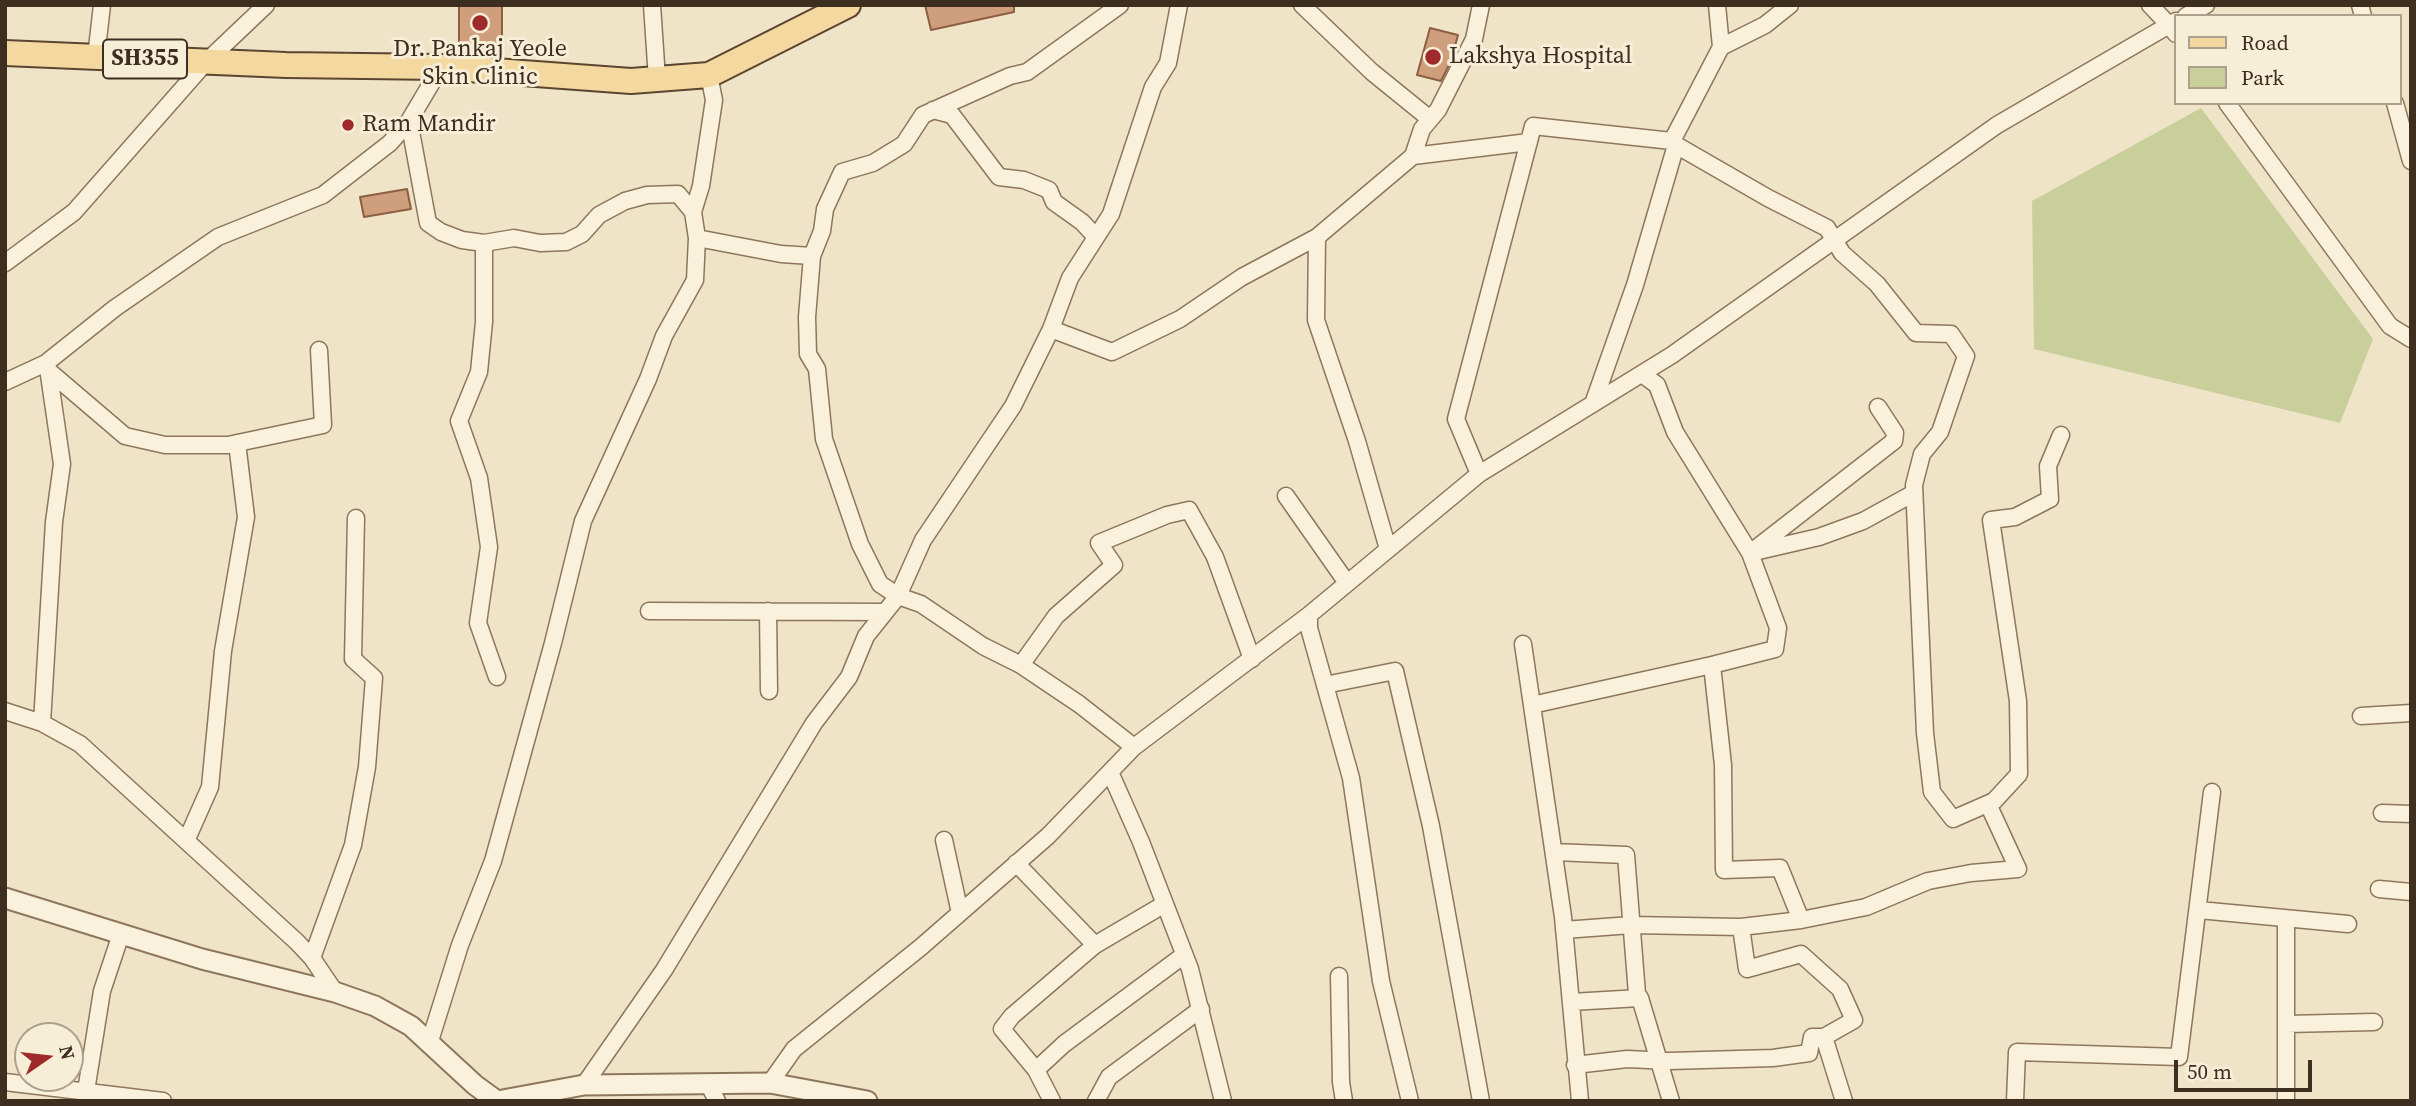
<!DOCTYPE html>
<style>
body{margin:0}
#map{position:relative;width:2416px;height:1106px;overflow:hidden;background:#f0e4c8;font-family:"Source Serif 4",serif}
canvas{display:block}
.frame{position:absolute;inset:0;border:7px solid #3d2e20;pointer-events:none}
.legend{position:absolute;left:2174px;top:14px;width:228px;height:91px;box-sizing:border-box;background:#f7eed8;border:2px solid #ada18e;margin:0;padding:9px 12px;list-style:none;font-size:21px;color:#3d2e20}
.legend li{display:flex;align-items:center;gap:14px;height:35px}
.legend b{width:35px;border:2px solid #ada18e}
.north{position:absolute;left:14px;top:1022px;width:70px;height:70px;box-sizing:border-box;background:#f7eed8;border:2px solid #ada18e;border-radius:50%;rotate:76deg;font-size:19px;font-weight:700;line-height:28px;text-align:center;color:#3d2e20}
.north::after{content:'';display:block;margin:auto;width:24px;height:32px;background:#9e2a2b;clip-path:polygon(50% 0,100% 100%,50% 72%,0 100%)}
.scale{position:absolute;left:2174px;top:1060px;width:138px;height:32px;box-sizing:border-box;border:4px solid #3d2e20;border-top:0;padding-left:9px;font-size:21px;line-height:24px;white-space:nowrap;color:#3d2e20;-webkit-text-stroke:5px #f7eed8;paint-order:stroke}
</style>
<div id="map">
<canvas width="2416" height="1106"></canvas>
<div class="frame"></div>
<ul class="legend">
<li><b style="height:9px;background:#f3d9a0"></b>Road</li>
<li><b style="height:19px;background:#c9cf9b"></b>Park</li>
</ul>
<div class="north">N</div>
<div class="scale">50 m</div>
</div>
<script>
const g = document.querySelector('canvas').getContext('2d');
g.lineJoin = 'round';
function paint(path, color) { g.fillStyle = color; g.fill(path, 'evenodd'); }
const poly = rows => new Path2D(rows.map(r => 'M' + r).join(''));
function stroke(path, color, width, dash) { g.strokeStyle = color; g.lineWidth = width; g.lineCap = dash ? 'butt' : 'round'; g.setLineDash(dash || []); g.stroke(path); }
function label(font, color, halo, rows, align = 'center') {
  g.font = font + ' "Source Serif 4",serif'; g.lineWidth = 6; g.setLineDash([]); g.textBaseline = 'middle'; g.strokeStyle = halo; g.fillStyle = color; for (const [text, x, y, turn = 0] of rows) {
    g.save(); g.translate(x, y); g.rotate((+turn || 0) * Math.PI / 180); g.textAlign = isNaN(turn) ? turn : align; if (halo) g.strokeText(text, 0, 0); g.fillText(text, 0, 0); g.restore();
  }
}
paint(poly([
 [2201,108,2373,339,2340,423,2034,349,2032,201]
]), '#c9cf9b');
const building = poly([
 [459,5,502,5,502,55,459,53,459,5],
 [925,5,1014,5,1014,12,931,30,925,5],
 [1430,28,1458,35,1451,61,1441,81,1417,75,1430,28],
 [407,189,411,209,364,217,360,197,407,189]
]);
paint(building, '#cf9f7d');
stroke(building, '#8d5f41', 2);
const minor = poly([
 [652,5,657,79],
 [1302,5,1372,72,1430,119],
 [2150,5,2169,25,2176,21],
 [2360,5,2363,16],
 [2186,16,2206,5],
 [1721,47,1765,25,1790,5],
 [96,57,102,5],
 [2227,103,2390,326,2411,339],
 [2395,103,2411,161],
 [933,110,952,115,999,177,1024,180,1049,190,1054,202,1082,222,1096,237],
 [409,121,428,223,441,232,462,240,484,243,514,238,540,243,566,242,582,234,599,215,625,201,647,195,678,194,693,212,697,238,695,280,664,336,648,379,583,521,553,643,493,861,460,945,430,1041],
 [1676,145,1672,141,1721,47,1717,5],
 [1413,156,1529,142],
 [693,212,701,186,714,100,709,75],
 [484,243,484,322,479,372,459,421,479,478,489,547,478,623,497,677],
 [812,256,822,231,825,209,842,172,873,163,904,144,923,115,1010,76,1027,72,1120,5],
 [5,263,74,212,206,62,266,5],
 [1051,329,1112,352,1180,319,1242,277,1319,236],
 [50,372,125,436,165,445,228,445,323,425,319,350],
 [1642,374,1657,385,1675,432,1750,553,1778,628,1775,649,1712,665,1723,765,1724,870,1780,868,1801,920,1741,927,1747,969,1801,954,1840,989,1854,1020,1824,1037,1844,1101],
 [5,382,46,363,115,308,218,237,323,195,390,143,409,121,441,67],
 [1593,404,1635,285,1676,145,1768,198,1827,228,1842,253,1877,284,1916,333,1951,334,1966,356,1940,432,1922,454,1914,485,1925,733,1932,792,1953,819,1994,801,2019,774,2018,701,1991,520,2015,517,2050,499,2048,466,2061,435],
 [1878,407,1895,433,1894,441,1750,553,1819,537,1863,521,1914,493],
 [1479,474,1456,419,1533,126,1672,141],
 [1286,496,1347,583],
 [1388,549,1357,441,1316,320,1317,237,1413,156,1422,129,1438,110,1474,39,1481,5],
 [649,611,885,612],
 [768,611,769,691],
 [1309,615,1309,628,1351,778,1381,981,1410,1101],
 [1523,644,1563,917,1580,1101],
 [1021,665,1056,616,1114,565,1099,543,1167,515,1189,510,1215,557,1252,659],
 [1325,685,1395,671,1431,826,1481,1101],
 [1532,705,1712,665],
 [5,711,42,723,80,744,297,942,312,958,335,992],
 [2361,716,2411,713],
 [42,723,54,522,62,464,48,368],
 [1134,747,1079,704,1021,665,983,646,921,604,898,596,923,540,1013,406,1051,329,1070,278,1111,214,1153,87,1168,63,1179,5],
 [1110,772,1141,842,1190,969,1223,1101],
 [2382,813,2411,814],
 [187,839,210,787,223,651,246,517,237,443],
 [944,840,960,913],
 [1554,852,1626,855,1637,994,1640,998],
 [1016,863,1095,945],
 [2379,889,2411,892],
 [2199,910,2348,924],
 [1801,920,1866,907,1928,881,1971,873,2018,869,1988,804],
 [2286,920,2286,1101],
 [1564,930,1631,925,1741,927],
 [312,958,353,845,367,767,374,678,353,659,356,518],
 [1339,976,1341,1082,1344,1101],
 [1571,1002,1640,998,1671,1101],
 [2286,1024,2374,1022],
 [1575,1065,1627,1059,1669,1061,1773,1058,1809,1053,1812,1037,1824,1037],
 [1036,1070,1064,1044,1184,955],
 [5,1082,163,1101],
 [770,1083,794,1049,921,947,1048,836,1134,747,1309,615,1479,474,1672,355,1997,125,2169,25,2176,34],
 [584,1085,664,970,814,723,849,677,866,636,898,596,880,584,860,544,824,439,817,369,808,354,807,317,812,256,781,254,697,238],
 [709,1085,717,1101],
 [86,1091,102,991,121,934],
 [1052,1101,1036,1070,1002,1029,1012,1016,1095,945,1163,905],
 [1096,1101,1109,1077,1201,1009],
 [2015,1101,2017,1052,2179,1057,2212,792]
]);
const tertiary = poly([
 [5,898,202,959,335,992,375,1006,411,1026,475,1085,497,1101,584,1085,770,1083,867,1101]
]);
const primary = poly([
 [5,53,286,65,441,67,631,81,709,75,848,5]
]);
stroke(minor, '#8d765c', 19);
stroke(tertiary, '#8d765c', 23);
stroke(primary, '#5b4430', 28);
stroke(minor, '#faf1dc', 16);
stroke(tertiary, '#faf1dc', 19);
stroke(primary, '#f3d9a0', 24);
for (const [x, y, r, color] of [
 [480,23,9,"#9e2a2b"],
 [1433,57,9,"#9e2a2b"],
 [348,125,7,"#9e2a2b"]
]) { const dot = new Path2D(); dot.arc(x, y, r, 0, 2 * Math.PI); g.fillStyle = color; g.fill(dot); stroke(dot, '#f7eed8', 2.5); }
for (const [x, y, w] of [
 [145,59,84]
]) { const box = new Path2D(); box.roundRect(x - w / 2, y - 19.5, w, 39, 5); g.fillStyle = '#f7eed8'; g.fill(box); stroke(box, '#3d2e20', 2); }
label('bold 23px', '#3d2e20', null, [
 ["SH355",145,59]
]);
label('24px', '#3d2e20', '#f7eed8', [
 ["Dr. Pankaj Yeole",480,50,"center"],
 ["Skin Clinic",480,78,"center"],
 ["Lakshya Hospital",1449,57],
 ["Ram Mandir",362,125]
], 'left');
</script>
